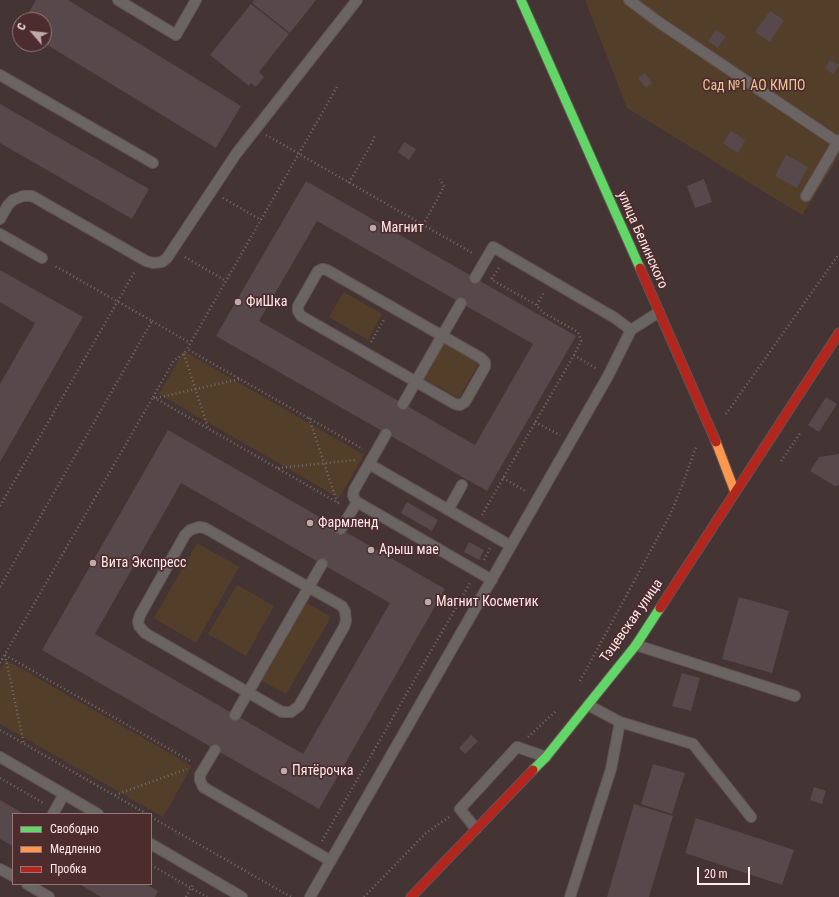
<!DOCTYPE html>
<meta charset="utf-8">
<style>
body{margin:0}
#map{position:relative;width:839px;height:897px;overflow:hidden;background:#453434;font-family:"Roboto Condensed",sans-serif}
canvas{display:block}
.legend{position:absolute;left:12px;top:813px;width:140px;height:72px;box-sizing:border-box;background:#4d2c2e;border:1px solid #947879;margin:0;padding:5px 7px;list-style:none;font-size:12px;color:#ffe9e9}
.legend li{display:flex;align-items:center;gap:8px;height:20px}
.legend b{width:20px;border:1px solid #947879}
.north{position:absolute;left:12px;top:12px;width:40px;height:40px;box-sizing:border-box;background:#4d2c2e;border:1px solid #947879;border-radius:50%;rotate:298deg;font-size:11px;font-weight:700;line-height:16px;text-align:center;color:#ffe9e9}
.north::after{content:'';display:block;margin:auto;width:14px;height:18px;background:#beaaaa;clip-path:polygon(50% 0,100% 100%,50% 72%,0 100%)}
.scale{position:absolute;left:697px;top:867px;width:53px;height:18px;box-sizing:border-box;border:2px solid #ffe9e9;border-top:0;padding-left:5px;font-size:12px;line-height:14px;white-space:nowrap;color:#ffe9e9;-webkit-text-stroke:3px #4d2c2e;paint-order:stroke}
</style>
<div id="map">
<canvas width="839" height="897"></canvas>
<ul class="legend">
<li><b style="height:5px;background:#63d668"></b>Свободно</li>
<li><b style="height:5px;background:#ff974d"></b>Медленно</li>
<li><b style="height:5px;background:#b3261e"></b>Пробка</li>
</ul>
<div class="north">С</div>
<div class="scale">20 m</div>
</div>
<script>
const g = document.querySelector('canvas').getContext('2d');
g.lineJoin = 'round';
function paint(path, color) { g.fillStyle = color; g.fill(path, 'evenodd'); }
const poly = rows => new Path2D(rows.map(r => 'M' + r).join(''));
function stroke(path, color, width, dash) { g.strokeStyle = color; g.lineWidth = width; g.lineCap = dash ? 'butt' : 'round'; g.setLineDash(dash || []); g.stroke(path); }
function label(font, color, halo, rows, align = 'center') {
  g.font = font + ' "Roboto Condensed",sans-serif'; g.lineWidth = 3.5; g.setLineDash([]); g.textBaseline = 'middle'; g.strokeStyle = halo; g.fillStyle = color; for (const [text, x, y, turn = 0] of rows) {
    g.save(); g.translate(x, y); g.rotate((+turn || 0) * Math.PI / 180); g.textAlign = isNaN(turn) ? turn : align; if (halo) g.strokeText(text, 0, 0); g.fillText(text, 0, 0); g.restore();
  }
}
paint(poly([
 [585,0,839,0,839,157,802,215,627,108],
 [344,292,382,314,368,340,329,317],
 [443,343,479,363,459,398,423,378],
 [184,351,364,455,339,498,159,394],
 [197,543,239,567,196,643,154,618],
 [237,585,274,606,246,656,208,634],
 [305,602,331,617,286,694,260,680],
 [6,660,192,766,163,817,0,724,0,670]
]), '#533f29');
paint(poly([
 [36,0,68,0,241,106,216,148,44,43,44,20,24,20],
 [254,0,316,0,290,33,252,3],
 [251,4,289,34,259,72,264,77,256,87,251,83,249,86,210,55],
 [770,11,784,20,770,42,755,32],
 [716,30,726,36,718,48,708,41],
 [830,60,839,65,833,74,825,68],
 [645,73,652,83,646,88,638,78],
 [0,104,149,189,132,219,0,143],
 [731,131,745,140,738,153,723,143],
 [404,142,416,149,409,160,398,152],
 [786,155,808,167,797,188,775,176],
 [704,179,712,202,695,208,687,186],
 [306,181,576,336,487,491,216,336],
 [317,221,533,344,475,445,259,321],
 [0,270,83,317,0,462,0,384,35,323,0,302],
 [826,397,837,404,819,432,808,425],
 [168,430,445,589,319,809,42,650],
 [181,483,390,603,303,754,95,634],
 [839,454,839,485,835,486,810,471,819,457],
 [407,502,438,520,432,531,401,513],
 [469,542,484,550,479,560,464,552],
 [739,597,789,611,772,673,722,659],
 [682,673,700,678,691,711,672,706],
 [471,735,478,741,465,754,459,748],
 [653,764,685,773,672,814,641,804],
 [814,787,826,791,822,804,810,800],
 [0,800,24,814,13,814,13,846,0,839],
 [634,804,673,816,649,897,607,897],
 [696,818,794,850,782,885,685,853],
 [79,884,146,884,158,891,155,897,101,897]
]), '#56484b');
const lane = poly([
 [118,0,176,35,196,0],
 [629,0,660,23,837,142],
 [0,75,153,163],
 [806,196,839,140],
 [0,219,8,205,13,200,23,196,32,196,146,261,153,263,162,262,167,258,236,154,357,0],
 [0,234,42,258],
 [322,269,327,270,481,358,485,362,485,367,465,402,460,405,455,404,301,316,298,311,298,306,318,271,322,269],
 [475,278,493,247,615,318,631,330],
 [403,404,461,303],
 [369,464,511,546],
 [357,502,492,580],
 [448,510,462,485],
 [199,527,205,528,308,587,342,606,345,611,346,621,344,627,299,706,291,712,282,712,145,633,139,626,138,622,140,615,185,535,190,530,199,527],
 [341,529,357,502,354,498,353,495,354,490,386,434],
 [636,645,795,696],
 [588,705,620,722,693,744,751,817],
 [235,715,322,564],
 [215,750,200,775,200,780,203,787,331,861],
 [0,757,98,814],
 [53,814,64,794],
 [476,829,460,809,517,747,546,757],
 [151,844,242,897],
 [0,869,13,876],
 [27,884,49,897],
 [310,897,608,376,631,330,659,312],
 [570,897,611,769,620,722]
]);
const fast = poly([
 [521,0,640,268],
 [533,770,546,757,636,645,660,608]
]);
const slow = poly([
 [716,442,735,492]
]);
const jam = poly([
 [640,268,716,442],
 [660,608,839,333],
 [411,897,533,770]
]);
stroke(lane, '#615353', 12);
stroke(fast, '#615353', 11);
stroke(slow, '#615353', 11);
stroke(jam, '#615353', 11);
stroke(poly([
 [337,87,187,349,363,449],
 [266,135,474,254],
 [349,183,374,139,374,135],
 [223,198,261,220],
 [423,225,444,187,440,179],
 [185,257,226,281],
 [492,279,500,266],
 [537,305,544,292],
 [152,321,190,343],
 [371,342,385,318],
 [184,354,208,428],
 [574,355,597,369],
 [153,397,173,362,177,358,184,354,187,349],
 [156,398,240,379],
 [726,414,839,254],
 [309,418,337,502],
 [535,422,560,435],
 [781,461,801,432],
 [278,468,355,460],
 [503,478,527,492],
 [0,506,135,271],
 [482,515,574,355,581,341,578,332,544,313,535,304,492,280,491,277],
 [484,560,490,548],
 [0,587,152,321,53,265],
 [5,655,192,762],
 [5,655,24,744],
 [0,663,153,397,340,504],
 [580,681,670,515,682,486,696,447],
 [0,730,147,814],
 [528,737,556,711],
 [0,778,45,804],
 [115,795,187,769],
 [151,817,291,897],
 [322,841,470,583],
 [151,865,191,888,194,883],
 [186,897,191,888,207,897],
 [364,897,426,833,449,817]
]), '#756b6a', 2.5, [1, 3]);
stroke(lane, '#6a6462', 10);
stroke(fast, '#63d668', 9);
stroke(slow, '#ff974d', 9);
stroke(jam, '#b3261e', 9);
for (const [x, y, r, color] of [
 [373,228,4,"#beaaaa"],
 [238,302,4,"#beaaaa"],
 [310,523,4,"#beaaaa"],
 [371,550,4,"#beaaaa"],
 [93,563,4,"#beaaaa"],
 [428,602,4,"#beaaaa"],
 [284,771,4,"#beaaaa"]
]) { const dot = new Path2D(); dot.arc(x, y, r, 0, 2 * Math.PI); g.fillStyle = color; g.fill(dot); stroke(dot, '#4d2c2e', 1.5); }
label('14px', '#ecc593', '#4d2c2e', [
 ["Сад №1 АО КМПО",754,86]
]);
label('14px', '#ffe9e9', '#4d2c2e', [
 ["Магнит",381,228],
 ["ФиШка",246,302],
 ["Фармленд",318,523],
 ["Арыш мае",379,550],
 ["Вита Экспресс",101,563],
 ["Магнит Косметик",436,602],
 ["Пятёрочка",292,771]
], 'left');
label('14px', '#ffe9e9', '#4d2c2e', [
 ["улица Белинского",642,240,66],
 ["Тэцевская улица",632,621,-55]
]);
</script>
